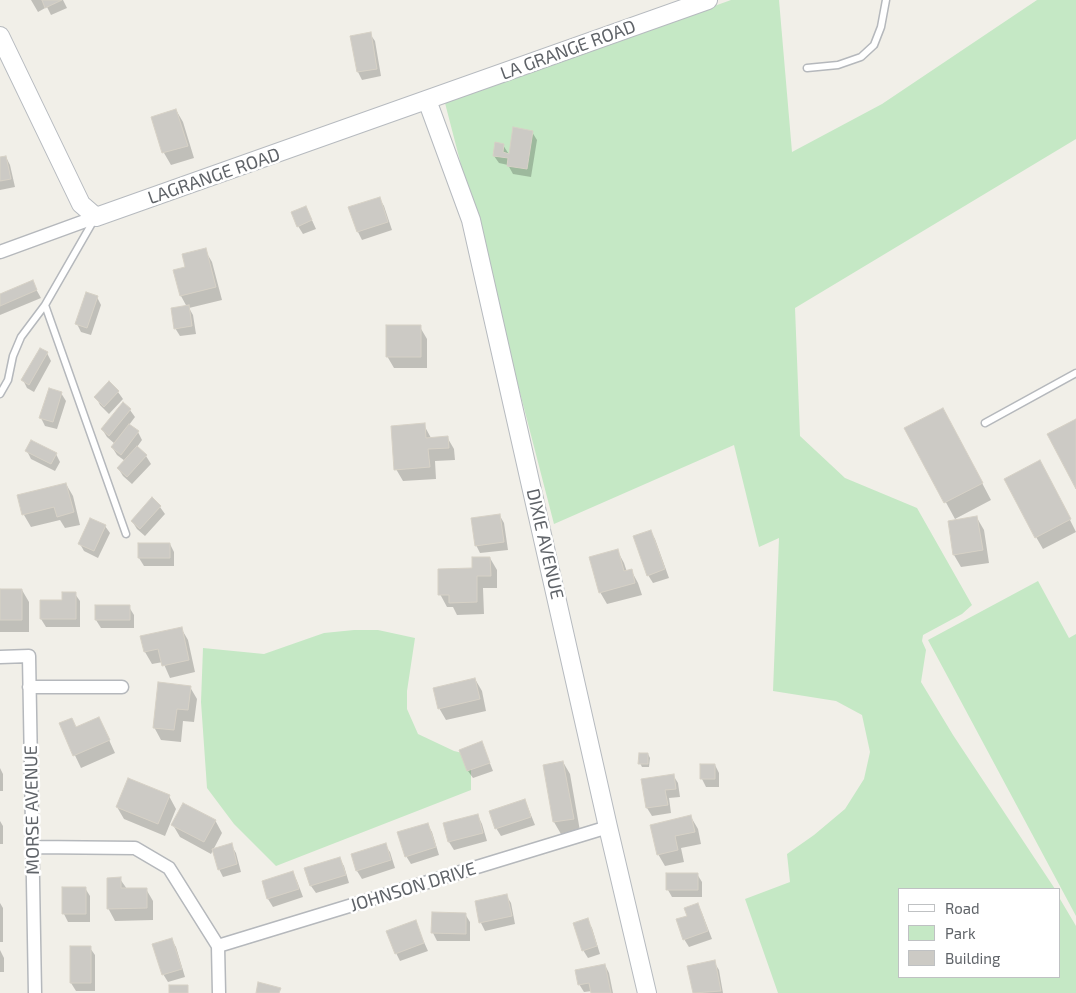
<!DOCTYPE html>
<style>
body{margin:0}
#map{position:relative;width:1076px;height:993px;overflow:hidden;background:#f1efe8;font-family:"Exo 2",sans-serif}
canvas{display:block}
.legend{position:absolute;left:898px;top:888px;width:162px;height:90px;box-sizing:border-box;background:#fff;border:1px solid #bfc1c3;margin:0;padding:6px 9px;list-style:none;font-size:15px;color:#5f6368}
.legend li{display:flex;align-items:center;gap:10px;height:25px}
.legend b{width:25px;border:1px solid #bfc1c3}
</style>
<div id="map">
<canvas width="1076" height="993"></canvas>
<ul class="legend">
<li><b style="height:6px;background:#fff"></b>Road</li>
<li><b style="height:14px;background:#c5e8c5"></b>Park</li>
<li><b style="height:14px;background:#cccac5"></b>Building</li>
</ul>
</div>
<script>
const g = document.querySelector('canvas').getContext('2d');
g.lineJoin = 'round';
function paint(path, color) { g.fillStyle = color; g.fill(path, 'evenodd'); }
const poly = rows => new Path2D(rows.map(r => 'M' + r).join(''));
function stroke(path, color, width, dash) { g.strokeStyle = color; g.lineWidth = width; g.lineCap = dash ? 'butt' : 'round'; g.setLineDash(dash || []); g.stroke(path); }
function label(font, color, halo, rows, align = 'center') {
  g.font = font + ' "Exo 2",sans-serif'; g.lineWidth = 5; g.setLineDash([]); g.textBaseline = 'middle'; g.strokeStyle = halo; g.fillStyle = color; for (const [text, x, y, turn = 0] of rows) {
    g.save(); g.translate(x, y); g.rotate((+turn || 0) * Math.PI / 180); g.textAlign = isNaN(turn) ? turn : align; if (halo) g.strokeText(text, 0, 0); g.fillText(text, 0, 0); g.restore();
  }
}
paint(poly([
 [731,0,779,0,792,152,882,104,1037,0,1076,0,1076,139,795,308,800,436,845,478,917,508,972,605,962,614,923,635,922,641,926,650,921,682,953,735,1055,889,900,889,900,977,1060,977,1060,899,1076,926,1076,993,778,993,745,899,790,882,787,854,814,835,845,809,864,779,870,752,862,715,836,701,773,691,779,538,759,547,734,445,554,524,445,103],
 [1038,581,1069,638,1076,634,1076,916,928,640],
 [354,630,378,630,415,638,407,691,407,709,418,734,454,751,471,755,471,790,276,866,234,824,207,788,201,702,203,648,264,654,324,633]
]), '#c5e8c5');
paint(poly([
 [31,0,63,0,67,8,51,15,47,7,38,12],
 [370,34,375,41,381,76,362,80,358,72],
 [176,110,183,122,194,158,171,165,164,153,153,117],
 [532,132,537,140,531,177,513,174,508,165,499,163,494,156,503,145,510,156],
 [6,157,10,165,15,187,0,190,0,158],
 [379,198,384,206,392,230,362,240,358,232,350,208],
 [306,207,316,229,303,234,298,226],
 [205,250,212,262,222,300,189,308,193,315,196,334,180,336,175,328,187,307,181,296,175,271,187,268],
 [32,282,41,298,0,315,0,295],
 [97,297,101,305,91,335,81,332,77,324],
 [420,327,427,339,427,368,394,368,387,356],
 [47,353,51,361,34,392,27,388,23,380],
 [109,383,118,392,123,399,109,414,100,405,96,397],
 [61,393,66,401,57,429,45,426,41,418],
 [130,410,135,417,129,425,138,432,142,440,137,447,146,456,151,464,132,484,123,476,118,468,125,461,117,455,112,447,115,444,107,437,102,429],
 [424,425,431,438,447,437,454,449,455,460,435,461,436,479,403,481,396,469],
 [952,426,991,500,955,519,906,429],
 [27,451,56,454,60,462,55,471,31,459],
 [1047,474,1076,532,1043,549,1036,537],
 [66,484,73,496,80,525,65,528,60,520,31,527,24,515,19,496],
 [160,507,165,514,145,536,137,529,132,521],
 [500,516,504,523,508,550,480,553,476,545],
 [977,518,984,530,989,563,961,567,954,555],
 [105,526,110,533,98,558,84,551,80,544],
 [651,532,655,539,669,578,653,583,648,575],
 [170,544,174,552,174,566,144,566,139,558],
 [617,550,624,563,627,572,631,570,638,583,642,595,607,604,600,592],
 [490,558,497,570,497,588,483,588,484,614,457,615,453,607,447,607,440,594],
 [0,590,22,590,29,602,29,632,0,632],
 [75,594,80,601,80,627,46,627,41,619],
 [96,607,129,607,134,615,134,628,101,628,96,620],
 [181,628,188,640,195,672,170,678,163,662,152,664,145,652,142,637],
 [475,679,482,691,486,711,446,720,439,708],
 [190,687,197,699,194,722,183,721,181,742,161,740,154,727],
 [99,718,115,753,81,768,60,724,77,728],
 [482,743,493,771,473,778,468,771],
 [648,754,650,758,649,767,642,767,640,763],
 [563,762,570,774,580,831,561,834,554,822,544,766],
 [715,765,719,773,719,787,706,787,702,779],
 [0,768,3,774,3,791,0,791],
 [673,775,678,783,680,797,669,798,671,813,652,816,647,808,642,780],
 [169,796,176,809,165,836,124,819,117,807],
 [525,800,535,825,501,836,496,828],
 [478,816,482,824,487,841,454,850,449,842,445,824],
 [691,817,698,829,701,844,681,848,684,862,665,866,658,854],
 [215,820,222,833,211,854,180,837,173,825],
 [0,821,3,826,3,844,0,844],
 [427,824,432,832,439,855,411,864,406,856],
 [231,845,236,853,241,872,223,877,219,869],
 [385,845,390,852,395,868,362,879,357,871,352,855],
 [339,858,344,866,349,883,316,893,311,886],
 [293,873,297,881,303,897,273,907,268,899,263,882],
 [697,874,702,882,702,897,672,897,668,890],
 [120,879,127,889,146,889,153,901,153,920,115,921,108,908],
 [85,888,90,896,90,922,68,922,64,914],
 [506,895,511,903,515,924,485,931,481,923,476,902],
 [0,903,3,908,3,942,0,942],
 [698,905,702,913,712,939,689,947,684,939,688,916],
 [465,914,470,922,470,941,437,941,433,933],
 [587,920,592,928,600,954,588,958,583,950],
 [415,922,428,951,400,961,396,953],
 [171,939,176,947,185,977,168,982,163,974],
 [71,948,90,948,95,955,95,991,76,991,71,983],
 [0,950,4,958,4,972,0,972],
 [714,962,719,970,723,993,694,993,689,967],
 [605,965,609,973,613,993,592,993,592,991,584,992,579,984]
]), '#0003');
const building = poly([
 [42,0,62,0,45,8,42,0],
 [371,32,377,69,357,72,350,36,371,32],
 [176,109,188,146,162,153,151,117,176,109],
 [513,127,533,131,527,169,507,166,508,158,493,156,495,142,504,144,503,152,509,154,513,127],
 [6,156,11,179,0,181,0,157,6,156],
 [380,197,388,222,357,232,348,207,380,197],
 [306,206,312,220,297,227,291,212,306,206],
 [206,248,216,287,180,296,173,270,185,267,182,254,206,248],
 [33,280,37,290,0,306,0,294,33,280],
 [86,292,98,296,87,328,75,324,86,292],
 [189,305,192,326,174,329,171,308,189,305],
 [386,325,421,325,421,357,386,357,386,325],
 [40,348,48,352,29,385,21,380,40,348],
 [109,381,119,391,104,407,94,397,109,381],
 [49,388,62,392,53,422,39,418,49,388],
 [123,402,131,409,109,436,101,429,123,402],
 [943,408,983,483,944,503,904,428,943,408],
 [1076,419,1076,489,1047,434,1076,419],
 [425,423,426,438,448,436,449,448,428,449,430,467,394,470,391,426,425,423],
 [129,424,139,431,121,455,111,447,129,424],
 [31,440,57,453,51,464,25,451,31,440],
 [137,446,147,455,127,477,117,468,137,446],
 [1040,460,1071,519,1035,538,1004,479,1040,460],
 [66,483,74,512,57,517,54,507,22,515,17,495,66,483],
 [152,497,161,506,140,529,131,521,152,497],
 [500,514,504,542,475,546,471,518,500,514],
 [977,516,983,550,953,555,948,521,977,516],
 [90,518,106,525,94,551,78,544,90,518],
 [651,530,665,569,647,576,633,536,651,530],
 [138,543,170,543,170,558,138,558,138,543],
 [618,549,624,571,632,569,635,583,599,593,589,557,618,549],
 [472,557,490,557,491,576,477,576,477,602,449,603,449,595,438,595,438,569,472,568,472,557],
 [0,589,22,589,22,620,0,620,0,589],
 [62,592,76,592,76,619,40,619,40,600,62,600,62,592],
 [95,605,130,605,130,620,95,620,95,605],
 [182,627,189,660,162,666,158,649,144,652,140,636,182,627],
 [475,678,480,699,438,709,433,688,475,678],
 [158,682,191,686,188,710,177,709,174,730,153,728,158,682],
 [99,717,110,740,73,756,59,723,72,718,76,727,99,717],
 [482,741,490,763,467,771,459,750,482,741],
 [639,753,648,753,648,764,638,764,639,753],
 [563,761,574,819,553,822,543,765,563,761],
 [700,764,715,764,715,779,700,779,700,764],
 [674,774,676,789,665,790,668,805,646,808,641,779,674,774],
 [128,778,170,795,158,824,116,807,128,778],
 [525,799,531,817,495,829,489,811,525,799],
 [183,803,216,820,204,842,171,825,183,803],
 [478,814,483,833,448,842,443,823,478,814],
 [691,815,695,832,675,836,678,850,657,855,650,825,691,815],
 [428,823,436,847,405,857,397,832,428,823],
 [232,843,237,864,218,870,212,849,232,843],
 [386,843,391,860,356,871,351,854,386,843],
 [340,857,346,875,310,886,304,868,340,857],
 [293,871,299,889,267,899,262,881,293,871],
 [666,873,698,873,698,890,666,890,666,873],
 [121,877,121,888,147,888,147,908,107,909,107,878,121,877],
 [62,887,86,887,86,914,62,914,62,887],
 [507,894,512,916,479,923,475,901,507,894],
 [698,903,708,931,683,940,676,919,687,916,684,908,698,903],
 [432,912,466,913,466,934,431,933,432,912],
 [588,918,597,946,582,951,573,923,588,918],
 [416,920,424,943,395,954,386,931,416,920],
 [172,938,182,969,162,975,152,944,172,938],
 [70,946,91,946,91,983,70,983,70,946],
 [715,960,721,991,693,993,687,966,715,960],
 [605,964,611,993,591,993,589,983,578,985,575,970,605,964],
 [258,982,281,988,279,993,256,993,258,982],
 [169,985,188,985,188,993,169,993,169,985]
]);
paint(building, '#cccac5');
stroke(building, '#d6d1c6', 1);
const lane = poly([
 [807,68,838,65,861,57,874,45,881,27,886,0],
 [45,305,126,534],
 [0,394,8,380,13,356,21,337,45,305,95,218],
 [985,423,1076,373]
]);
const street = poly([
 [0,252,96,217],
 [0,657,29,656,35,993],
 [29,687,122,687],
 [33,847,135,848,169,868,218,946,219,993],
 [218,946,608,827]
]);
const secondary = poly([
 [0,36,81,204,96,217,708,0],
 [427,100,471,220,608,827,647,993]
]);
stroke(lane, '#b5b8bc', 9);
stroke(street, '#b5b8bc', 15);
stroke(secondary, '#b6babf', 20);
stroke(lane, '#fff', 6);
stroke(street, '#fff', 12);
stroke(secondary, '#fff', 18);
label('18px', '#5f6368', '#fff', [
 ["LA GRANGE ROAD",568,50,-20],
 ["LAGRANGE ROAD",214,176,-19],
 ["DIXIE AVENUE",545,544,77],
 ["MORSE AVENUE",32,810,-91],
 ["JOHNSON DRIVE",413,887,-17]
]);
</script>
